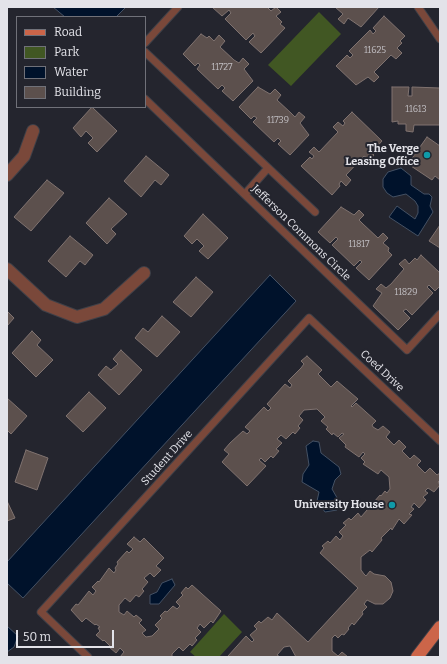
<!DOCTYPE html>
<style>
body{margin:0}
#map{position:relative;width:447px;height:664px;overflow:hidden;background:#24252e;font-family:Bitter,serif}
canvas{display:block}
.frame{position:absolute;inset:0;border:8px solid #e3e3e9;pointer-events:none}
.legend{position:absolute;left:16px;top:16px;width:130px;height:92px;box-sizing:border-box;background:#24252e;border:1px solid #707179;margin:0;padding:5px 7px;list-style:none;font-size:12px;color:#e3e3e9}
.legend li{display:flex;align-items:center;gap:8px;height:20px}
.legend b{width:20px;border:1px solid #707179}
.scale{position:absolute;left:16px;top:630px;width:98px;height:18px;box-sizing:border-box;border:2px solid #e3e3e9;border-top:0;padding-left:5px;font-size:12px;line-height:14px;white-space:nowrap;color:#e3e3e9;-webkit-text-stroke:3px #24252e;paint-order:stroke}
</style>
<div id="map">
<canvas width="447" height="664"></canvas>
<div class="frame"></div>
<ul class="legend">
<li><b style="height:5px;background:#cc6549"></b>Road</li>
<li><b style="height:11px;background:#415723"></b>Park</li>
<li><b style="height:11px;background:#00122b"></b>Water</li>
<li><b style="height:11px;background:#5c504d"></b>Building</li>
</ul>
<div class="scale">50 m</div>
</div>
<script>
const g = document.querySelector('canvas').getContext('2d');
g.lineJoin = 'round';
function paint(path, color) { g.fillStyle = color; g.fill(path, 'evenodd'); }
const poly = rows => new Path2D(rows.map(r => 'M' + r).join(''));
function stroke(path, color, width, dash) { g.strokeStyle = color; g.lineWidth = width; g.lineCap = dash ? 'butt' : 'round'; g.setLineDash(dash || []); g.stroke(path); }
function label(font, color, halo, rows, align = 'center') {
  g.font = font + ' Bitter,serif'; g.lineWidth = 4; g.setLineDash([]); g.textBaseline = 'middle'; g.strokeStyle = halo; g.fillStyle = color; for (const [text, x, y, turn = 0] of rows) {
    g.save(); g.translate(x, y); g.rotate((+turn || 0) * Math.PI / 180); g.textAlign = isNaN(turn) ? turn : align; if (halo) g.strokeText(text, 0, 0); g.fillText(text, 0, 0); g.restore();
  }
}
paint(poly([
 [319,12,341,34,291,86,268,65],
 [224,614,242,632,219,657,196,657,190,652]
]), '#415723');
const water = poly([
 [53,7,126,7,116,17,65,17,53,7],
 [401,168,411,176,411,185,424,194,429,194,432,197,430,206,433,212,418,236,389,217,397,206,415,219,418,213,418,206,415,201,406,194,393,197,387,193,383,187,383,179,388,172,401,168],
 [270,275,296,301,23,598,7,583,7,562,270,275],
 [313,441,319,442,321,453,339,467,341,474,335,480,332,489,340,503,337,510,325,512,317,501,319,492,302,482,303,474,309,465,306,446,313,441],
 [172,579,175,585,159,604,150,604,150,595,157,592,162,583,172,579],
 [7,626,18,636,14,647,7,652,7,626]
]);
paint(water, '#00122b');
stroke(water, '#445164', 1);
const building = poly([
 [212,7,267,7,271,11,276,7,281,12,276,16,282,22,280,24,285,28,261,53,249,42,255,36,253,33,246,40,225,19,231,13,229,10,222,16,212,7],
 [335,7,379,7,361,27,348,18,344,24,338,19,343,14,335,7],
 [384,16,405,36,400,41,402,43,397,48,402,53,396,59,391,55,374,72,379,77,374,82,368,77,356,85,336,66,347,55,350,58,353,55,349,51,370,30,373,34,376,31,373,28,384,16],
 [201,34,207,38,209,36,214,41,219,35,225,41,220,47,234,60,239,63,243,58,249,64,244,69,253,81,233,101,222,91,225,88,222,85,218,89,197,69,200,65,198,63,195,66,183,54,201,34],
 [258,87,270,94,275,89,281,95,277,100,291,113,295,117,299,112,305,117,300,123,309,135,290,155,278,144,281,141,278,138,274,142,253,122,257,118,254,116,251,119,239,107,258,87],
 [392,87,409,87,408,96,412,96,412,87,440,88,440,132,440,125,414,125,413,132,406,131,406,124,398,124,398,121,392,122,392,87],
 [92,107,117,131,97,152,88,143,93,138,86,131,81,137,73,128,92,107],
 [352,112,382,141,374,150,372,148,369,151,374,155,370,160,364,156,346,175,351,180,346,186,341,181,339,184,340,186,332,195,301,166,310,157,312,159,314,156,309,152,314,147,319,152,338,132,333,127,338,122,343,126,345,123,343,121,352,112],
 [427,137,440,146,440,180,435,176,432,180,408,164,427,137],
 [146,156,169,175,161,185,155,180,141,197,124,181,146,156],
 [47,180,64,193,31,231,14,217,47,180],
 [109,198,127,214,111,229,116,234,107,244,86,223,109,198],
 [341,207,354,215,359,210,364,215,359,220,363,224,378,238,383,233,388,238,383,243,389,248,388,251,392,255,369,280,356,268,362,262,360,260,354,266,332,245,338,239,336,237,330,243,318,232,341,207],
 [203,214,228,238,208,259,199,251,204,246,197,239,192,244,184,236,203,214],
 [440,225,440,248,429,241,440,225],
 [70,236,93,255,85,265,80,261,66,277,48,261,70,236],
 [421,255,440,273,440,286,435,291,429,285,427,287,433,293,412,315,406,309,403,311,410,318,398,330,373,306,382,293,376,289,381,284,386,288,391,284,404,269,399,264,405,259,409,264,415,258,417,260,421,255],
 [196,277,213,292,191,317,173,302,196,277],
 [7,311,14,318,7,326,7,311],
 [162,316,180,332,157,357,135,338,143,328,148,332,162,316],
 [32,331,41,340,37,345,53,360,36,377,12,353,32,331],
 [121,350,142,370,119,395,98,375,106,366,111,370,118,364,113,359,121,350],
 [307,356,322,370,318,374,331,387,337,381,358,399,351,406,352,407,356,403,376,421,372,425,373,427,378,430,383,426,390,432,386,437,394,445,399,440,406,447,402,451,410,459,414,455,421,461,417,465,425,473,430,468,437,475,440,473,440,480,438,482,440,485,434,492,428,488,425,491,428,493,423,497,426,500,419,508,414,503,411,507,414,509,409,514,412,515,404,524,399,519,392,530,391,528,381,538,382,540,372,552,370,550,361,557,361,570,364,574,366,576,370,571,374,574,385,576,391,582,393,591,390,598,383,604,375,604,367,600,364,604,367,607,362,612,363,614,354,625,352,623,348,628,349,629,344,635,342,634,338,638,335,635,332,638,332,651,338,656,342,652,348,657,296,657,290,646,284,647,277,655,280,657,230,657,228,656,246,636,252,642,254,640,250,635,257,629,254,626,259,621,261,623,268,617,272,620,277,613,308,642,358,588,320,553,324,548,322,546,328,541,330,543,336,536,340,540,343,536,339,532,346,525,343,523,349,518,351,520,358,513,361,517,380,495,381,496,385,491,387,493,390,489,389,477,381,470,378,474,363,464,365,462,361,458,365,454,363,452,359,457,345,447,346,445,339,438,344,434,342,433,338,437,333,433,332,435,326,429,328,427,321,421,325,417,317,409,304,410,299,416,303,420,298,426,300,428,295,434,293,432,286,439,281,435,277,439,282,443,276,449,279,451,273,458,271,456,265,462,261,458,259,460,266,466,247,486,222,462,229,454,224,450,230,443,243,431,247,434,250,431,245,427,264,407,268,411,271,408,267,404,285,384,290,388,292,385,288,381,301,368,304,364,301,361,307,356],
 [89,392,106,408,83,432,66,416,89,392],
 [7,398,27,416,11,434,7,430,7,398],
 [26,450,48,458,37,490,15,482,26,450],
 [7,501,15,518,7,521,7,501],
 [134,537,140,542,144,538,164,558,156,566,161,570,154,577,150,573,144,578,148,582,142,589,144,591,139,597,136,595,130,602,125,598,119,605,119,612,124,615,127,611,134,617,136,615,142,620,139,623,146,630,142,633,146,637,152,636,159,629,155,625,162,618,160,616,165,611,167,612,173,606,177,609,180,606,176,602,183,595,181,593,186,587,188,589,192,585,221,611,213,623,211,621,204,628,200,624,197,628,201,632,195,638,197,640,192,646,190,644,183,651,179,647,172,654,172,657,120,657,124,652,120,648,116,653,109,647,110,646,104,640,103,641,96,635,100,631,98,628,100,627,96,624,95,625,86,618,82,622,71,610,76,604,78,605,89,591,93,595,96,591,92,587,98,581,99,582,109,568,114,573,116,570,115,568,118,564,117,562,127,551,129,553,133,549,127,544,134,537]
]);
paint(building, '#5c504d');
stroke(building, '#807370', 1);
const service = poly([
 [418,7,440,39],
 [145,43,178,7],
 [145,52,315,212],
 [145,99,407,350,440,314],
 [245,194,268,168],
 [88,657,41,612,309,318,440,441]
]);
const minor = poly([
 [7,175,24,156,33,131],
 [7,269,46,305,77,317,104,309,144,273]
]);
const primary = poly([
 [417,657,440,627]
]);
stroke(service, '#3f4048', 9);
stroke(minor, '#3f4048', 14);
stroke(primary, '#3f4048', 14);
stroke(service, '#7a483a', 7);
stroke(minor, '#7a483a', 12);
stroke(primary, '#cc6549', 12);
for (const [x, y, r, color] of [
 [427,155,4,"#0f9aa8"],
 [392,505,4,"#0f9aa8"]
]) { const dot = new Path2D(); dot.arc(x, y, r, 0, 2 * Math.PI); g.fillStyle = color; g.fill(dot); stroke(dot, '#24252e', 1.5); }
label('9px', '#c1bec2', null, [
 ["11625",375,50],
 ["11727",222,67],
 ["11613",416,109],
 ["11739",278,120],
 ["11817",359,244],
 ["11829",406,292]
]);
label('bold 11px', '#e3e3e9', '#24252e', [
 ["The Verge",419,149],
 ["Leasing Office",419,162],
 ["University House",384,505]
], 'right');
label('11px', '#e3e3e9', '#24252e', [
 ["Jefferson Commons Circle",301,233,44],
 ["Coed Drive",382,371,43],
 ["Student Drive",167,458,-48]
]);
</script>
